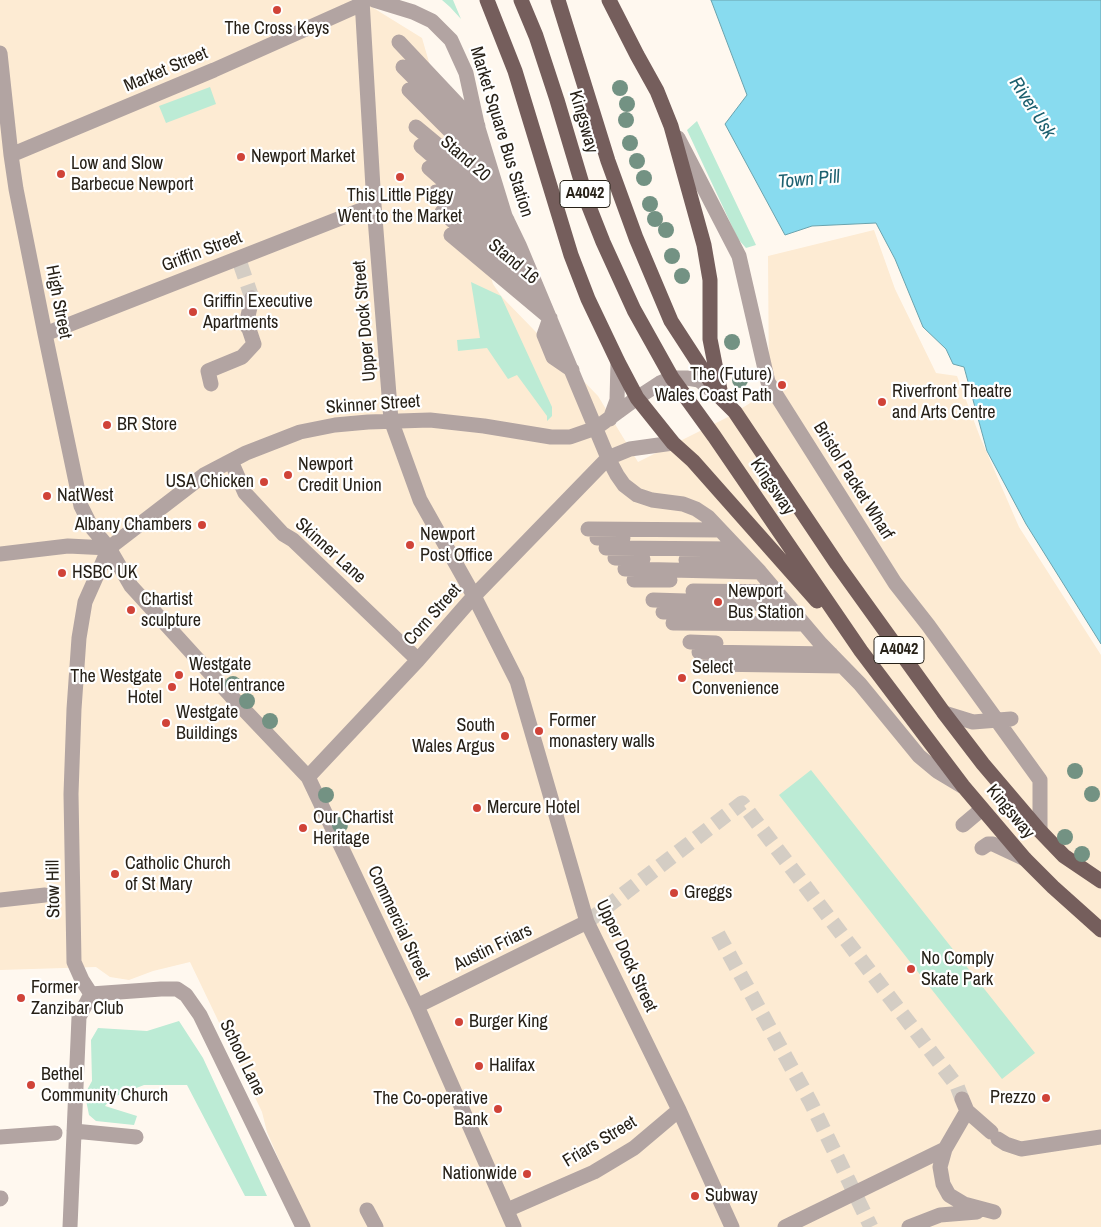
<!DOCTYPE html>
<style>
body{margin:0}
canvas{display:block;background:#fff8ef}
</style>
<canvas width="1101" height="1227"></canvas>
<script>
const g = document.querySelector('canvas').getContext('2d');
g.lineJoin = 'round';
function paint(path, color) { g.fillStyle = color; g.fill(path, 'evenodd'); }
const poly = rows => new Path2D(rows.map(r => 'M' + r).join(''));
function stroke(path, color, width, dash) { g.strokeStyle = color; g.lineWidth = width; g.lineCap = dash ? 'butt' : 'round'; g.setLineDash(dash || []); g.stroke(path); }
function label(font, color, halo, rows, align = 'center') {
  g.font = font + ' "Archivo Narrow",sans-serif'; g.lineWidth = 4.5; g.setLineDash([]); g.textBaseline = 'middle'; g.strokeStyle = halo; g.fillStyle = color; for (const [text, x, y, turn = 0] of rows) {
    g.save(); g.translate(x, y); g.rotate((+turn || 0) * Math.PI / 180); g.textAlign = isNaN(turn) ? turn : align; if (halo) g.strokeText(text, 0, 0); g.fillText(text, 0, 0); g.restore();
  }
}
paint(poly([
 [0,0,350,0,367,4,422,38,493,284,501,296,598,396,638,462,728,417,769,391,768,256,874,230,895,289,936,373,957,376,980,437,1019,527,1101,655,1101,1227,308,1227,267,1132,262,1112,190,962,153,971,129,980,110,977,96,967,0,970]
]), '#fdebd3');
paint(poly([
 [442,0,453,0,461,19,450,7],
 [210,87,216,104,166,123,159,106],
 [697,121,756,245,746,248,738,239,687,130],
 [471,282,501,296,552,407,552,416,547,421,547,416,517,375,508,379,487,348,458,351,457,340,480,338],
 [811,770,1035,1053,1002,1079,779,795],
 [179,1021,203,1058,267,1196,245,1196,187,1085,144,1085,111,1098,105,1106,137,1116,134,1125,96,1121,89,1115,86,1100,87,1090,92,1081,91,1040,98,1028,147,1031]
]), '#bcebd5');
const water = poly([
 [711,0,1101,0,1101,644,1026,524,987,451,964,367,953,364,946,349,923,327,895,259,876,223,812,226,785,235,725,124,747,95,711,0]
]);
paint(water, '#88dbef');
stroke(water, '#6ba3ae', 1);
stroke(poly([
 [240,263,252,298],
 [587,922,742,803,957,1086,962,1099],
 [718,934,811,1103,871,1227]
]), '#d4cdc4', 15, [15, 8]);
stroke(poly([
 [362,0,374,205,391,420,420,500,474,596,517,681,587,922,679,1110,732,1227],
 [374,0,413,12,432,21,451,40,466,73,478,128,505,216,519,245,608,458,617,475,624,485,637,495,652,500,683,504,696,509,708,517,760,572,821,644,860,684,919,756,937,771,962,786],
 [399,42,478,126],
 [0,53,11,155,16,189,45,334,81,506,92,528,109,548,131,586,231,696,308,777,417,1006,514,1227],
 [403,67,483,147],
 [409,90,490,171],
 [416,127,498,195],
 [678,138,739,256,768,382,895,583,928,625,1040,780,1040,831],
 [421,146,507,220],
 [11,155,214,70,362,4],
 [429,168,516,245],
 [436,192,506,250],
 [442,212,537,291],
 [451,235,550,318,544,335,553,357,572,370],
 [45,334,374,205],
 [211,384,208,371,242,357,254,344,249,329,246,325,252,298],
 [610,419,617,400,618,362],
 [231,461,245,493,283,534,293,540,418,660],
 [588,529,720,530],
 [597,538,623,538],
 [606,548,738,549],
 [0,554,68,546,109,548],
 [615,558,643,559],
 [686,560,749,562],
 [625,569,760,572],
 [634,580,670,580],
 [693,591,776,592],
 [653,600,786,604],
 [663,612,721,612],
 [673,623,804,624],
 [690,642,716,643],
 [699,652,831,654],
 [709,664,842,666],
 [944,713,973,722,1011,719],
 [308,777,418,660,474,596,608,458,630,449,673,443],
 [963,825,982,809],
 [982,848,988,844,993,844,1025,859],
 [0,900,45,895],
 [91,994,82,980,74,962,71,794,74,709,79,638,85,602,109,548,204,475,246,453,300,432,335,425,368,422,430,420,484,426,551,437,570,437,596,428,637,398,660,383,672,378,687,378,699,380,717,395],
 [91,994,161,989,177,989,186,995,200,1015,303,1227],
 [417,1006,587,922],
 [962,1099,967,1111,991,1132],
 [74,1131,136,1137],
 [0,1137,55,1133],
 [998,1139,1006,1144,1021,1149,1101,1137],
 [945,1149,940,1167,943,1184,949,1195,964,1204,994,1212],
 [0,1199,1,1198],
 [367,1210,376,1227],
 [507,1210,594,1172,634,1148,679,1110],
 [70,1227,79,1017,91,994],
 [785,1227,945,1149,967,1111],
 [909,1227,940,1215,977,1212]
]), '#b2a4a2', 15);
stroke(poly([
 [487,0,515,71,571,255,588,299,618,362,637,398,673,443,693,461,817,601],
 [521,0,536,36,557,100,588,204,603,242,634,310,672,378,714,436,861,651,963,786,1025,859,1053,887,1101,930],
 [558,0,608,161,636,238,671,321,721,398,735,412,837,564,944,713,983,764,1040,831,1064,856,1101,881],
 [609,0,637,55,657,91,671,126,704,245,710,280,710,339,720,390]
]), '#755e5c', 15);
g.fillStyle = '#739283';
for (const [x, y] of [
 [620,88],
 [627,104],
 [626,120],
 [630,143],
 [637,161],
 [644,178],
 [650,204],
 [655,219],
 [666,230],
 [672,256],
 [682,276],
 [732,342],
 [740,380],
 [233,684],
 [247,701],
 [270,721],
 [1075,771],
 [1092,794],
 [326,795],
 [340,825],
 [1065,837],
 [1082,854]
]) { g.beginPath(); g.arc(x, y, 8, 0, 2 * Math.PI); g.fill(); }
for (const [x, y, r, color] of [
 [277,10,5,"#d04338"],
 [241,157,5,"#d04338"],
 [61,174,5,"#d04338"],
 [400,177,5,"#d04338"],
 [193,312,5,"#d04338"],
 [782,385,5,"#d04338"],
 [882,402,5,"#d04338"],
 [107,425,5,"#d04338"],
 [288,475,5,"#d04338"],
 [264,482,5,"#d04338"],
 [47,496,5,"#d04338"],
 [202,525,5,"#d04338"],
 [410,545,5,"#d04338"],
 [62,573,5,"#d04338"],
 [718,602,5,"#d04338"],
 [131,610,5,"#d04338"],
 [179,675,5,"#d04338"],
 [682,678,5,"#d04338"],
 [172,687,5,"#d04338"],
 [166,723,5,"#d04338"],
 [539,731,5,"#d04338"],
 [505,736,5,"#d04338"],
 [477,808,5,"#d04338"],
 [303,828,5,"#d04338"],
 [115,874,5,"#d04338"],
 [674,893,5,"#d04338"],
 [911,969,5,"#d04338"],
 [21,998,5,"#d04338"],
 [459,1022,5,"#d04338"],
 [479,1066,5,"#d04338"],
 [31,1085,5,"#d04338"],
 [1046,1098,5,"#d04338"],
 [498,1109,5,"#d04338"],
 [527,1174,5,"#d04338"],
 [695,1196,5,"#d04338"]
]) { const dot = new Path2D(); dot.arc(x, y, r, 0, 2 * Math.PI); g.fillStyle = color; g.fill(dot); stroke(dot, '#fff', 2); }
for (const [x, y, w] of [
 [585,194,50],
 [899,650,50]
]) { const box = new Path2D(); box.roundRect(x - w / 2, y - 13.5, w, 27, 4); g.fillStyle = '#fff'; g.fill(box); stroke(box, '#272118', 1); }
label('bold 16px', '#272118', null, [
 ["A4042",585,194],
 ["A4042",899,650]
]);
label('18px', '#272118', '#fff', [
 ["The Cross Keys",277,29,"center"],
 ["Newport Market",251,157],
 ["Low and Slow",71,164],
 ["Barbecue Newport",71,185],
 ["This Little Piggy",400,196,"center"],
 ["Went to the Market",400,217,"center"],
 ["Griffin Executive",203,302],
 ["Apartments",203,323],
 ["The (Future)",772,375,"right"],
 ["Wales Coast Path",772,396,"right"],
 ["Riverfront Theatre",892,392],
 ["and Arts Centre",892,413],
 ["BR Store",117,425],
 ["Newport",298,465],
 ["Credit Union",298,486],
 ["USA Chicken",254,482,"right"],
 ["NatWest",57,496],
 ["Albany Chambers",192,525,"right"],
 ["Newport",420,535],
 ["Post Office",420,556],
 ["HSBC UK",72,573],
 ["Newport",728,592],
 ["Bus Station",728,613],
 ["Chartist",141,600],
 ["sculpture",141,621],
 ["Westgate",189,665],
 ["Hotel entrance",189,686],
 ["Select",692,668],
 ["Convenience",692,689],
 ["The Westgate",162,677,"right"],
 ["Hotel",162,698,"right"],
 ["Westgate",176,713],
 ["Buildings",176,734],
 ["Former",549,721],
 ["monastery walls",549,742],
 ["South",495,726,"right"],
 ["Wales Argus",495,747,"right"],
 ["Mercure Hotel",487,808],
 ["Our Chartist",313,818],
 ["Heritage",313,839],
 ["Catholic Church",125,864],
 ["of St Mary",125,885],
 ["Greggs",684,893],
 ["No Comply",921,959],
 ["Skate Park",921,980],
 ["Former",31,988],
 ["Zanzibar Club",31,1009],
 ["Burger King",469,1022],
 ["Halifax",489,1066],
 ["Bethel",41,1075],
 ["Community Church",41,1096],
 ["Prezzo",1036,1098,"right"],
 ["The Co-operative",488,1099,"right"],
 ["Bank",488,1120,"right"],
 ["Nationwide",517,1174,"right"],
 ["Subway",705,1196]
], 'left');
label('18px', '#272118', '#fff', [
 ["Market Street",166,70,-23],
 ["Kingsway",583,122,74],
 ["Market Square Bus Station",501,132,73],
 ["Stand 20",465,159,41],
 ["Griffin Street",202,252,-21],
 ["Stand 16",513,262,40],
 ["High Street",58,302,79],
 ["Upper Dock Street",365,321,-95],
 ["Skinner Street",373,405,-4],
 ["Bristol Packet Wharf",853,481,58],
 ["Kingsway",772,487,56],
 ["Skinner Lane",330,551,42],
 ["Corn Street",433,615,-48],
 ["Kingsway",1010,812,50],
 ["Stow Hill",54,889,-91],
 ["Commercial Street",398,923,65],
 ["Austin Friars",493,948,-26],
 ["Upper Dock Street",626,956,65],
 ["School Lane",242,1058,64],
 ["Friars Street",600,1142,-31]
]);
label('italic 19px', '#1d6170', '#fff', [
 ["River Usk",1032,108,57],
 ["Town Pill",809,180,-5]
]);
</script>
